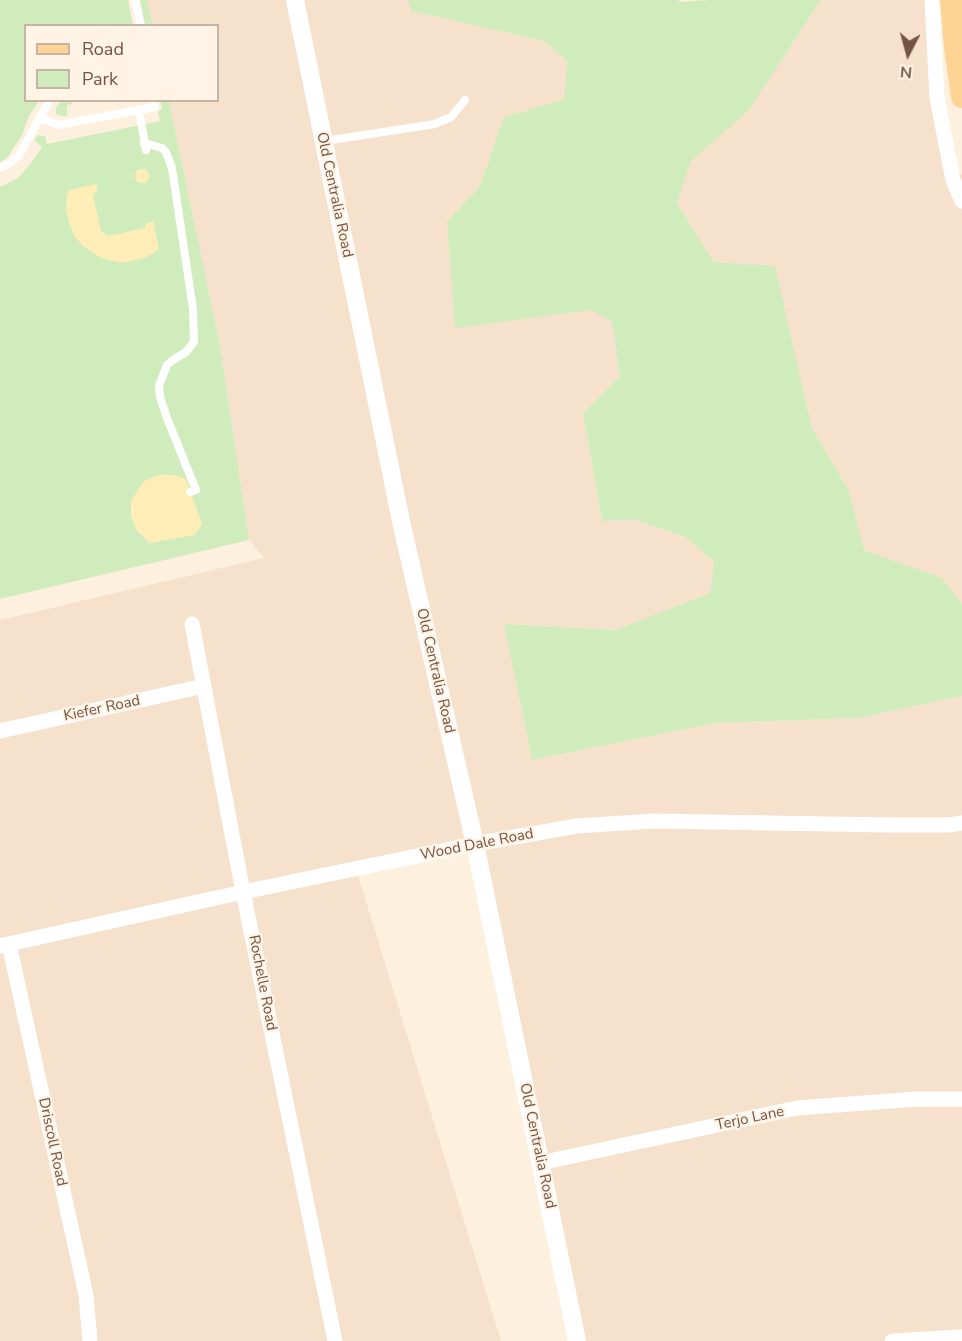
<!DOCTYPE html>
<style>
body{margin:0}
#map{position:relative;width:962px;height:1341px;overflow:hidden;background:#fef0de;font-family:"Nunito Sans",sans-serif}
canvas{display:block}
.legend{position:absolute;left:24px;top:24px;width:195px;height:78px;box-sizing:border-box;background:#fff4e6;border:2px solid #c8b4a5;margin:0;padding:8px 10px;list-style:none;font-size:18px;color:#755444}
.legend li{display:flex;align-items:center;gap:12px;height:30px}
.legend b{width:30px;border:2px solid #c8b4a5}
.north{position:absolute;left:878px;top:24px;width:60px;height:60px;-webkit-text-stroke:4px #fff4e6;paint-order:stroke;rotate:186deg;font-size:16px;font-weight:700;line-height:24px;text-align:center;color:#755444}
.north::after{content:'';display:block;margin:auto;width:21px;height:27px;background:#755444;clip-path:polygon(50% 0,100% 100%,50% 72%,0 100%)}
</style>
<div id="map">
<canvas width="962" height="1341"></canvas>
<ul class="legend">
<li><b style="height:8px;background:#ffd394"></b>Road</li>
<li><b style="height:16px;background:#d1ecbc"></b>Park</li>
</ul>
<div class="north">N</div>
</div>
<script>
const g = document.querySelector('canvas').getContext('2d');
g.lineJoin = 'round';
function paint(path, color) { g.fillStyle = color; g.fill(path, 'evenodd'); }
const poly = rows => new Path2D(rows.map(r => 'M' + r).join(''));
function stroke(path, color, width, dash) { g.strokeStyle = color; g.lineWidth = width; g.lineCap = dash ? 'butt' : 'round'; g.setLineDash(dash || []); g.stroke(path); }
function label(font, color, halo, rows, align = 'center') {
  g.font = font + ' "Nunito Sans",sans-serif'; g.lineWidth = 4.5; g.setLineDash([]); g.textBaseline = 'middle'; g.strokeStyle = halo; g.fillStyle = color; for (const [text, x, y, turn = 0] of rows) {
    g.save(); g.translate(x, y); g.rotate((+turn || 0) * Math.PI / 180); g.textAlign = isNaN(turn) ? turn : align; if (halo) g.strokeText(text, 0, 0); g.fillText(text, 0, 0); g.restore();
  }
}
paint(poly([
 [147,0,408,0,411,11,544,41,567,61,564,99,504,117,479,188,447,221,455,327,591,309,612,322,620,376,583,413,602,521,636,520,685,537,714,561,710,593,616,630,504,624,532,760,715,723,859,718,962,696,962,1341,578,1341,475,845,356,869,501,1341,0,1341,0,620,264,558,249,540,220,345,169,101,218,100,218,26,153,25],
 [821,0,930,0,953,176,962,174,962,604,942,578,864,551,849,491,812,428,775,267,714,262,677,203,690,161,749,110]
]), '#f6e1cc');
paint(poly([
 [0,0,128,0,133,25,26,26,26,100,39,101,29,116,22,135,7,158,0,162],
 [140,0,147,0,153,25,145,25],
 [408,0,678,0,680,2,708,0,821,0,749,110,691,161,677,203,714,262,775,266,812,428,849,491,864,550,942,578,962,604,962,696,859,718,715,723,532,760,504,624,616,630,710,593,714,561,685,537,636,520,602,521,583,413,620,376,612,322,591,310,455,328,447,221,479,188,504,117,564,99,567,61,544,41,411,11],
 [61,100,71,101,72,104,67,105,67,116,62,116,56,114,56,108],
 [160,101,169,101,220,345,249,540,0,599,0,187,18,178,31,163,42,147,34,140,38,135,45,136,47,144,160,121,158,111,162,109]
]), '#d1ecbc');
paint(poly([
 '135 176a7 7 0 1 1 14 0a7 7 0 1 1-14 0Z',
 [97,184,97,190,93,195,101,231,108,236,145,228,146,224,153,221,159,249,145,258,122,263,101,258,83,246,74,236,69,222,66,208,67,196,69,190],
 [157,475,173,475,186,479,202,524,195,535,150,543,137,531,131,517,131,501,143,482]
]), '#ffedb7');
stroke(poly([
 [135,0,141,26],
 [139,110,146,150],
 [40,118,58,125,155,107,154,100],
 [325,141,435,124,451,117,465,100],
 [144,143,162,148,166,152,172,168,193,309,194,342,186,352,173,360,167,365,159,386,160,397,167,418,196,490,190,492],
 [0,168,10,163,19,155,50,100]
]), '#fff', 8);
stroke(poly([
 [932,0,937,98,953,180,962,201],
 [192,624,243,892,335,1341],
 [0,731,204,686],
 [9,944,86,1295,90,1341],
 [0,946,243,892,475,844,577,826,653,821,889,825,948,825,962,823],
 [540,1163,797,1108,917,1099,962,1099],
 [892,1341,962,1337]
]), '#fff', 15);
stroke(poly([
 [295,0,402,526,475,844,577,1341]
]), '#fff', 18);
stroke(poly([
 [951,0,955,48,962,97]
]), '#ffd394', 22);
label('15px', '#755444', '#fff4e6', [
 ["Old Centralia Road",334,195,78],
 ["Old Centralia Road",435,671,77],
 ["Kiefer Road",102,709,-12],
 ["Wood Dale Road",477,845,-11],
 ["Rochelle Road",262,983,79],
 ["Terjo Lane",750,1119,-12],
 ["Driscoll Road",52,1142,78],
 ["Old Centralia Road",537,1146,78]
]);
</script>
